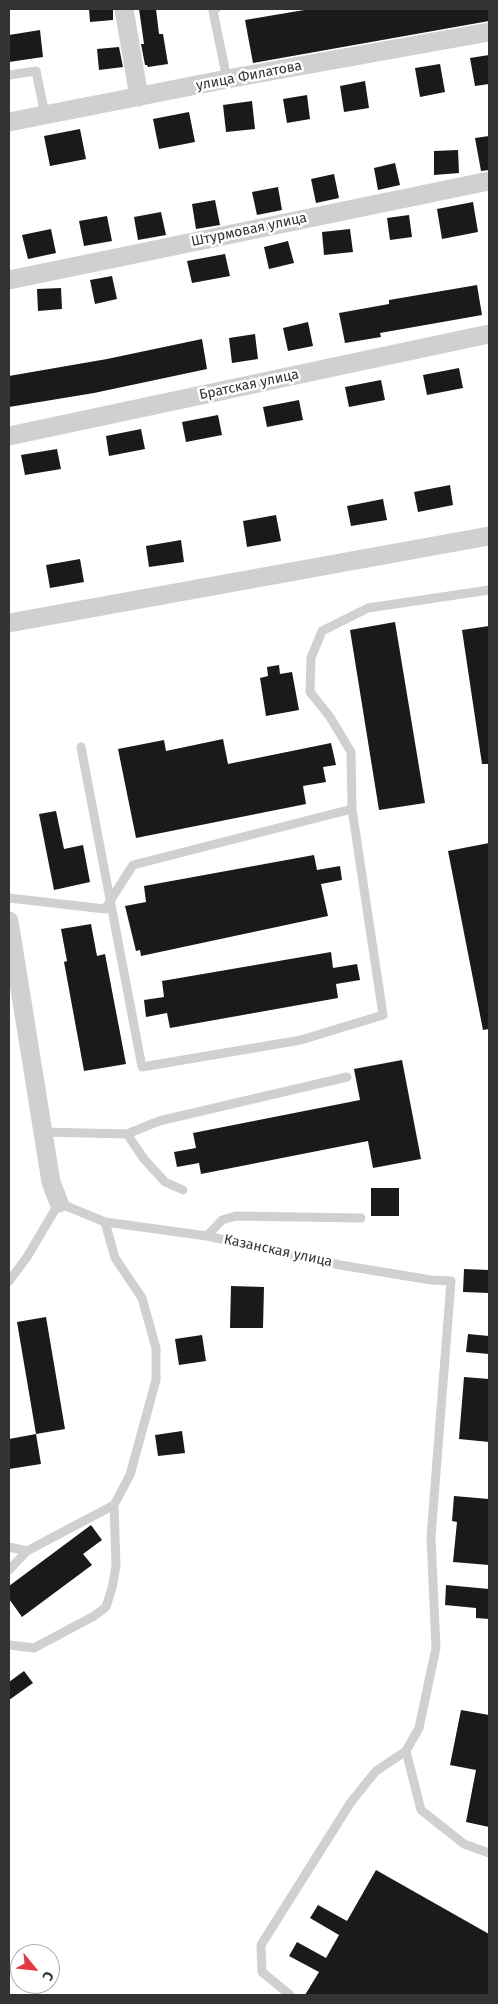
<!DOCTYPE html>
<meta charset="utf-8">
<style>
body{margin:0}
#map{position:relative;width:498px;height:2004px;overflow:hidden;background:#fff;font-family:"Fira Sans",sans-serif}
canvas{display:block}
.frame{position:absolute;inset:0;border:10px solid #333;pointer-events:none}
.north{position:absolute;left:10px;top:1944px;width:50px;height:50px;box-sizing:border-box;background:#fff;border:1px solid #adadad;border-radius:50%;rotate:118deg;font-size:14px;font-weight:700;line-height:20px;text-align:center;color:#333}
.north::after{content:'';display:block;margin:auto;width:18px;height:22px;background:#e63946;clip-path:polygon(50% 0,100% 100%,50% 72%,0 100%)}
</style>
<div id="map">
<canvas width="498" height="2004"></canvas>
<div class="frame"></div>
<div class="north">С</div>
</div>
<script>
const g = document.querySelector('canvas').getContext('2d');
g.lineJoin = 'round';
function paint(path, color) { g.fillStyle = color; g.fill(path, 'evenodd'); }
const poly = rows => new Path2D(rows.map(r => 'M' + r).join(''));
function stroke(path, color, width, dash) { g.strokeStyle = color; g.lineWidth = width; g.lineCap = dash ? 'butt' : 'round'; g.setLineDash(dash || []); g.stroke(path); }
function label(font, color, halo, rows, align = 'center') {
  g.font = font + ' "Fira Sans",sans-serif'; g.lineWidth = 5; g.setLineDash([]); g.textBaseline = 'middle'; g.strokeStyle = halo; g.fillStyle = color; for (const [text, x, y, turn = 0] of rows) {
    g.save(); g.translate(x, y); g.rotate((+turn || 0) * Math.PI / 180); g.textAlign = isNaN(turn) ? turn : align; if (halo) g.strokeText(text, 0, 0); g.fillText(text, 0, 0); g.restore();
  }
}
paint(poly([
 [89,9,113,9,113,20,90,22],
 [139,9,156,9,159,34,163,34,168,64,148,67,147,65,145,65,141,44,144,44],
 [310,9,489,9,489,21,253,63,245,20],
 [40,30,43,57,9,62,9,35],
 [119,47,123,67,99,70,97,49],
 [489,55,489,84,475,86,470,58],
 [440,64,445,92,420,97,415,68],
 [365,81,369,108,344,112,340,86],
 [307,95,310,119,287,123,283,99],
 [252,101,255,129,226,132,223,105],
 [189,112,195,142,159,149,153,119],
 [80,129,86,159,50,166,44,136],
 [489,136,489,170,481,171,475,138],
 [458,150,459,173,434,175,434,151],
 [395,163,400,185,378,190,374,168],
 [334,174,339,198,316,203,311,179],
 [278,187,282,210,257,215,252,192],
 [215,200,220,225,196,229,192,204],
 [473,202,478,232,442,239,437,209],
 [161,212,166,235,138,240,134,217],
 [409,215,412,237,390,240,387,218],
 [107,216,112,241,84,246,79,221],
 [51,229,56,253,28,259,22,235],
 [350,229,353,252,324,255,322,232],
 [288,241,294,263,269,269,264,247],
 [225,254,230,276,192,283,187,261],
 [112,276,117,299,95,304,90,280],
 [477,285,482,315,380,333,381,337,345,343,339,313,389,304,389,300],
 [61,288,62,309,38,311,37,289],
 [308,322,313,346,288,351,283,328],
 [255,334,258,359,232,363,229,338],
 [202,339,207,369,94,393,9,407,9,376,107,359],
 [459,368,463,388,427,395,423,375],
 [381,380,385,400,349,407,345,387],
 [299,400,303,420,267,427,263,407],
 [218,415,222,435,186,442,182,422],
 [141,429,145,449,109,456,106,436],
 [57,449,61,469,25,475,21,455],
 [450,485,453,505,418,512,414,492],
 [383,499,387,520,351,526,347,506],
 [276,515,281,541,247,547,243,521],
 [181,540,184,562,149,567,146,546],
 [80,559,84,582,50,588,46,565],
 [395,622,425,803,379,810,350,630],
 [489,626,489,764,482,764,462,630],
 [279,665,280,674,292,672,299,710,266,716,260,678,268,676,267,667],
 [223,739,228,764,331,743,336,765,323,767,326,782,303,786,306,804,136,838,118,749,164,740,166,751],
 [56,811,64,849,83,845,90,882,54,890,39,814],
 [489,843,489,1029,483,1030,448,851],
 [314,855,317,870,340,866,342,880,321,884,328,916,141,956,140,950,136,951,125,906,146,902,144,886],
 [91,924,97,956,105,954,126,1064,84,1071,64,962,67,961,61,929],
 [331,952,333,968,357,964,360,980,336,984,338,998,170,1028,167,1013,146,1017,144,1000,164,997,162,981],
 [402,1060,421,1159,373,1168,368,1141,201,1174,199,1163,177,1167,174,1152,196,1148,193,1133,360,1100,354,1069],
 [371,1188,399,1188,399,1216,371,1216],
 [464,1269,489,1270,489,1293,463,1292],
 [231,1286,264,1287,263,1328,230,1328],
 [46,1317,65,1429,36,1434,17,1322],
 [468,1334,489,1336,489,1354,466,1352],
 [202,1335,206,1361,179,1365,175,1339],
 [464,1377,489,1379,489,1442,459,1439],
 [182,1431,185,1453,158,1456,155,1435],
 [36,1434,41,1464,9,1469,9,1439],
 [454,1496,489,1499,489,1565,453,1562,457,1522,452,1521],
 [91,1525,102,1540,83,1554,92,1565,22,1617,9,1599,9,1586],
 [446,1585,489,1589,489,1619,476,1618,476,1608,445,1605],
 [24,1671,33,1683,9,1700,9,1682],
 [461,1710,489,1715,489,1827,466,1822,476,1770,450,1765],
 [376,1870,489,1934,489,1995,305,1995,319,1972,289,1956,297,1942,326,1958,339,1935,310,1918,318,1905,347,1921]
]), '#1a1a1a');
stroke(poly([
 [216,9,213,11,227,79],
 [9,75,36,71,45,115],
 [81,747,142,1067,301,1040,383,1015,352,809],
 [9,898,105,909,133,865,352,809,351,752,330,717,310,692,311,658,322,631,368,608,489,590],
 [44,1132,127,1134,159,1121,347,1077],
 [127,1134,144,1159,165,1182,183,1190],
 [207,1236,222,1220,236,1216,361,1218],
 [9,1281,27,1257,59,1203,105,1222,207,1236,340,1265,431,1280,451,1281,431,1537,436,1648,419,1728,406,1751,376,1771,351,1802,261,1945,262,1972,290,1995],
 [9,1547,27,1551],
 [9,1570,27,1551,114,1505,130,1475,156,1380,156,1348,142,1298,115,1258,105,1222],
 [9,1645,34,1648,94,1616,106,1607,112,1588,116,1566,114,1505],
 [406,1751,421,1810,464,1844,489,1853]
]), '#d0d0d0', 9);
stroke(poly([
 [124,9,139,97],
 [9,122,227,79,489,32],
 [9,280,489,181],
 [9,436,489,334],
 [9,623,489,536],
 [9,921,51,1182,59,1203]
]), '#d0d0d0', 19);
label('14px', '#333', '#fff', [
 ["улица Филатова",249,76,-11],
 ["Штурмовая улица",249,230,-12],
 ["Братская улица",249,385,-12],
 ["Казанская улица",278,1251,12]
]);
</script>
